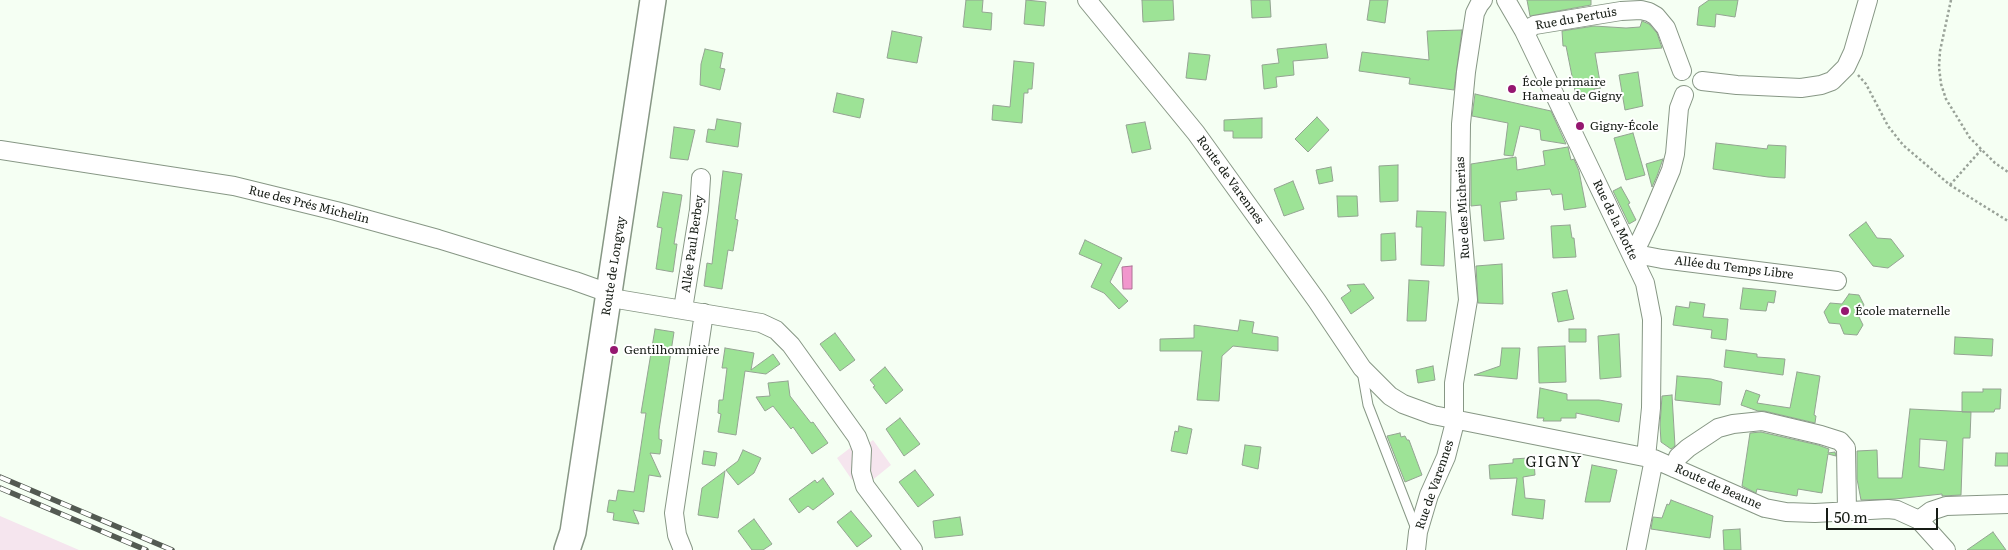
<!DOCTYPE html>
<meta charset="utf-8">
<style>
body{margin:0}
#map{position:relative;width:2008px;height:550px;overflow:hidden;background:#f5fff3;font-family:Literata,serif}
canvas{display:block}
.scale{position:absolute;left:1826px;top:508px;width:112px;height:22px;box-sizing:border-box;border:2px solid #161c15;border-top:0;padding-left:6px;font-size:15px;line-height:18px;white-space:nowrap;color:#161c15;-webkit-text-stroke:4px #fff;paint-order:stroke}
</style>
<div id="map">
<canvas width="2008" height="550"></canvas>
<div class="scale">50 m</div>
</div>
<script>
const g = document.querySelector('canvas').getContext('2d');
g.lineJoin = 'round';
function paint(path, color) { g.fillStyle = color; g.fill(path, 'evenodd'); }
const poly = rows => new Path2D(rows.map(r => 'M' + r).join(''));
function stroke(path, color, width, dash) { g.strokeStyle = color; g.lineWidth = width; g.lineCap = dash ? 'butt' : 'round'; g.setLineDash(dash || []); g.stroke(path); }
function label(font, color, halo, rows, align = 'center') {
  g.font = font + ' Literata,serif'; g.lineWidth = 4; g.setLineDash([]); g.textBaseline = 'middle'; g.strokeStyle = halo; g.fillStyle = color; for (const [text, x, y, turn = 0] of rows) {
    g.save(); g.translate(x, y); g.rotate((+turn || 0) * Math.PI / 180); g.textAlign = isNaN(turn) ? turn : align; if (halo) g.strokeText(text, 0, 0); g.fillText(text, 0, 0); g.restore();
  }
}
paint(poly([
 [873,440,891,465,870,482,868,444],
 [854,445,855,477,852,480,837,458],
 [0,516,79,550,0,550]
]), '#f5e5ee');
const water = poly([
 [1132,266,1132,289,1123,289,1122,267,1132,266]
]);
paint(water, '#f197cd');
stroke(water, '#af7296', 1);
const building = poly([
 [966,0,983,0,982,12,992,13,991,30,963,27,966,0],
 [1026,0,1046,2,1044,26,1024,24,1026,0],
 [1142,0,1173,0,1174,20,1143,22,1142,0],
 [1251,0,1270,0,1271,17,1252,18,1251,0],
 [1370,0,1388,0,1385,23,1367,20,1370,0],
 [1527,0,1591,0,1591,5,1530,16,1527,0],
 [1709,0,1738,0,1735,17,1716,14,1715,27,1697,25,1699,7,1709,0],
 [1642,21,1649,24,1657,33,1662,48,1595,53,1601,88,1594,89,1595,93,1576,96,1566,46,1563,46,1562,31,1594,26,1626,28,1640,27,1642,21],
 [1462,30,1454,90,1409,84,1410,78,1359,71,1362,52,1429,60,1427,31,1462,30],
 [892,31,922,37,917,63,887,58,892,31],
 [1326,44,1328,58,1293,61,1294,75,1276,77,1277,87,1264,89,1262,65,1279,63,1277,49,1326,44],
 [705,49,723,53,720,68,725,69,720,90,700,85,701,64,705,49],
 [1189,53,1210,55,1206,80,1186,78,1189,53],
 [1014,61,1034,63,1032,89,1028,89,1028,93,1024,93,1022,123,992,120,993,105,1010,107,1014,61],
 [1638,72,1643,106,1625,110,1619,75,1638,72],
 [837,93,864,99,860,118,833,112,837,93],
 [1475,94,1551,111,1566,144,1541,140,1540,130,1520,126,1513,156,1504,155,1508,123,1472,116,1475,94],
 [1317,117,1329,130,1308,152,1295,139,1317,117],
 [1262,118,1262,138,1233,138,1233,131,1224,131,1224,120,1262,118],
 [717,119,741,123,738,147,706,142,708,129,715,130,717,119],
 [1145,122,1151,149,1132,153,1126,125,1145,122],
 [674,127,695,130,688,160,670,158,674,127],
 [1633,133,1645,175,1626,180,1614,138,1633,133],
 [1716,143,1767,149,1768,145,1786,146,1785,178,1768,177,1713,169,1716,143],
 [1568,147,1571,160,1574,159,1579,171,1586,207,1564,210,1562,194,1552,195,1550,189,1516,192,1517,200,1500,202,1504,239,1484,241,1481,205,1471,206,1471,164,1516,157,1517,170,1545,165,1543,151,1568,147],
 [1663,159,1657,176,1652,187,1646,164,1663,159],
 [1398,165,1398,201,1380,202,1379,166,1398,165],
 [1331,167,1333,181,1319,184,1316,170,1331,167],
 [723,171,742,174,735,219,738,220,733,251,728,250,722,289,704,286,707,263,712,264,713,255,723,171],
 [1293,181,1304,209,1284,216,1274,189,1293,181],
 [1621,187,1630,203,1628,204,1636,220,1629,224,1613,191,1621,187],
 [663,192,682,195,674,244,677,244,673,272,656,269,662,228,657,227,663,192],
 [1337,196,1357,196,1358,216,1338,217,1337,196],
 [1417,211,1446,212,1444,266,1421,265,1422,227,1416,227,1417,211],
 [1866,222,1877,238,1891,239,1904,256,1888,268,1873,266,1849,235,1866,222],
 [1570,225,1572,238,1574,238,1576,257,1553,258,1551,226,1570,225],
 [1395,233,1396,260,1381,261,1381,234,1395,233],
 [1085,240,1122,258,1110,282,1128,301,1119,309,1104,293,1091,287,1102,264,1079,254,1085,240],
 [1502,264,1503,304,1478,303,1476,266,1502,264],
 [1409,280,1429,281,1426,321,1407,321,1409,280],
 [1364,284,1374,298,1351,314,1341,298,1351,291,1347,285,1364,284],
 [1743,288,1776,291,1774,303,1768,302,1766,311,1740,309,1743,288],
 [1567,290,1574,319,1558,322,1552,293,1567,290],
 [1849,294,1859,295,1864,305,1858,315,1863,325,1857,335,1844,334,1840,324,1829,323,1824,312,1830,303,1842,304,1849,294],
 [1690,302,1705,304,1703,317,1728,319,1726,340,1711,338,1712,330,1673,325,1676,306,1689,308,1690,302],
 [1240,320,1254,322,1252,333,1278,337,1278,351,1233,346,1222,356,1219,401,1197,400,1202,351,1160,351,1160,339,1194,338,1194,325,1238,331,1240,320],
 [655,329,674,332,659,430,659,439,662,440,660,454,650,453,661,477,649,475,644,512,633,510,639,524,613,520,614,513,607,512,609,500,616,501,618,490,634,492,646,413,641,413,655,329],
 [1569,329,1586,329,1586,342,1569,342,1569,329],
 [835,333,855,360,840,371,820,344,835,333],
 [1619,334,1621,377,1600,379,1598,336,1619,334],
 [1955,337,1993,339,1992,356,1954,354,1955,337],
 [1565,346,1566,382,1539,383,1538,347,1565,346],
 [725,348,754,353,751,370,773,354,780,364,766,374,745,371,736,435,718,432,721,414,718,413,719,400,723,400,727,368,722,368,725,348],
 [1502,348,1520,348,1517,379,1474,375,1500,366,1502,348],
 [1726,350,1757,354,1757,357,1785,359,1783,375,1724,367,1726,350],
 [1433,366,1435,380,1418,383,1416,370,1433,366],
 [885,367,903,390,886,404,873,387,875,386,870,380,885,367],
 [1797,372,1820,376,1814,415,1816,416,1815,423,1764,411,1758,411,1741,405,1746,390,1760,395,1757,403,1790,408,1797,372],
 [1677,376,1711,379,1722,382,1720,405,1675,400,1677,376],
 [788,381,790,396,811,423,813,422,828,443,812,454,793,427,791,429,773,406,765,411,756,397,770,396,768,383,788,381],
 [1540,388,1567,394,1567,400,1599,400,1622,404,1619,422,1576,413,1576,418,1561,418,1561,421,1543,421,1544,418,1537,418,1540,388],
 [1983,389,2001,389,2000,409,1995,409,1994,412,1962,412,1962,392,1983,392,1983,389],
 [1672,395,1675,446,1671,449,1661,442,1660,425,1662,396,1672,395],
 [1910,409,1971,412,1970,438,1963,438,1961,495,1942,496,1942,494,1895,499,1861,500,1857,479,1857,451,1877,450,1878,478,1902,478,1910,409],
 [1920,439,1947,441,1944,470,1919,467,1920,439],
 [900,418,920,444,904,456,886,429,900,418],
 [1179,426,1192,429,1187,454,1171,451,1175,431,1178,432,1179,426],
 [1761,432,1818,445,1829,449,1828,453,1835,452,1836,456,1828,454,1822,493,1798,489,1797,496,1757,489,1756,493,1742,486,1750,433,1761,432],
 [1400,433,1401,437,1405,436,1407,440,1409,440,1422,475,1405,482,1387,436,1400,433],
 [1245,445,1261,447,1258,469,1242,465,1245,445],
 [743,450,761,458,754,473,738,485,726,470,738,461,743,450],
 [704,451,717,453,715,466,702,464,704,451],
 [1996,453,2008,453,2008,466,1995,466,1996,453],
 [1528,458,1528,462,1534,462,1535,475,1523,477,1525,498,1545,500,1543,519,1512,515,1517,478,1490,479,1489,465,1513,463,1513,459,1528,458],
 [1592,465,1617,470,1610,502,1585,502,1592,465],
 [915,470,934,495,918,507,899,482,915,470],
 [725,471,718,518,698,515,702,488,725,471],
 [823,478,834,494,813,510,808,506,799,513,789,499,815,480,817,483,823,478],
 [1671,500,1713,516,1710,538,1651,529,1653,517,1662,518,1667,504,1669,505,1671,500],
 [851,511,872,536,857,547,837,522,851,511],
 [960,517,963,535,935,538,933,521,960,517],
 [754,519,772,544,763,550,752,550,738,531,754,519],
 [1740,529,1741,550,1724,550,1723,530,1740,529],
 [1993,532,2006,550,1967,550,1993,532]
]);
paint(building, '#9de396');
stroke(building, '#94a492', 1);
const lane = poly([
 [1362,371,1368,405,1416,529]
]);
const street = poly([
 [1087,0,1196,133,1317,301,1362,368,1390,396,1403,404,1433,415,1654,459,1765,508,1786,512,1815,513,1888,509,1897,510,1919,520,1946,550],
 [1506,0,1524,31,1645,283,1652,319,1651,408,1646,457],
 [1524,31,1535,25,1621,11,1641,10,1649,12,1656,16,1666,28,1682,71],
 [1702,81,1737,85,1801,88,1821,85,1832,81,1846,67,1853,52,1868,0],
 [1684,95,1679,108,1675,154,1671,170,1649,222,1640,241,1631,253,1662,259,1837,281],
 [0,150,234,186,336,211,438,239,575,281,603,291,617,299,761,323,776,330,791,345,857,437,862,450,861,472,865,486,913,550],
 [683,309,699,210,701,178],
 [1674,468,1678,457,1688,448,1718,428,1733,424,1762,421,1821,435,1840,441,1846,448,1847,512],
 [1919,520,1931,511,1946,506,2008,504],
 [683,550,677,535,674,513,704,313],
 [1416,550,1418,532,1429,495,1446,457,1454,426,1454,383,1468,300,1460,207,1461,124,1466,72,1475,13,1479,5,1483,0],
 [1636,550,1654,459]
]);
const secondary = poly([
 [567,550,573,532,653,0]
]);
stroke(lane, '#879785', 11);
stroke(street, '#879785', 20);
stroke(secondary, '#879785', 28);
stroke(poly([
 [1951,0,1940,51,1939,67,1941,84,1946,99,1970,138,1995,163,2008,172],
 [1858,75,1866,84,1888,126,1903,145,1950,185,2008,221],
 [1950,185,1981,150]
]), '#99a298', 2.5, [2.5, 2.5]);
stroke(lane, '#fff', 9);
stroke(street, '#fff', 18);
stroke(secondary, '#fff', 25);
const rail = poly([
 [0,477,172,550],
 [0,488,146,550]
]);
stroke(rail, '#535a52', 5.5);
stroke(rail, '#fff', 4, [11]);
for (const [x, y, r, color] of [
 [1512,89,5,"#951770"],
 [1580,126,5,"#951770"],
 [1845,311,5,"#951770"],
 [614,350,5,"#951770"]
]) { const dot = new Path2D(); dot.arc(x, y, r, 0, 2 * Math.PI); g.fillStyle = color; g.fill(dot); stroke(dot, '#fff', 2); }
label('12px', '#161c15', '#fff', [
 ["Rue du Pertuis",1576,19,-10],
 ["Route de Varennes",1230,180,54],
 ["Rue des Prés Michelin",309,205,14],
 ["Rue des Micherias",1463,208,-93],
 ["Rue de la Motte",1615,220,64],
 ["Allée Paul Berbey",693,244,-82],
 ["Route de Longvay",614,266,-81],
 ["Allée du Temps Libre",1734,268,7],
 ["Rue de Varennes",1435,485,-71],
 ["Route de Beaune",1718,487,24]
]);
label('12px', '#161c15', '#fff', [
 ["École primaire",1522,82],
 ["Hameau de Gigny",1522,96],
 ["Gigny-École",1590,126],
 ["École maternelle",1855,311],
 ["Gentilhommière",624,350]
], 'left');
g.letterSpacing = '1px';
label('15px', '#161c15', '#fff', [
 ["GIGNY",1554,463]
]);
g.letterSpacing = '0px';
</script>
